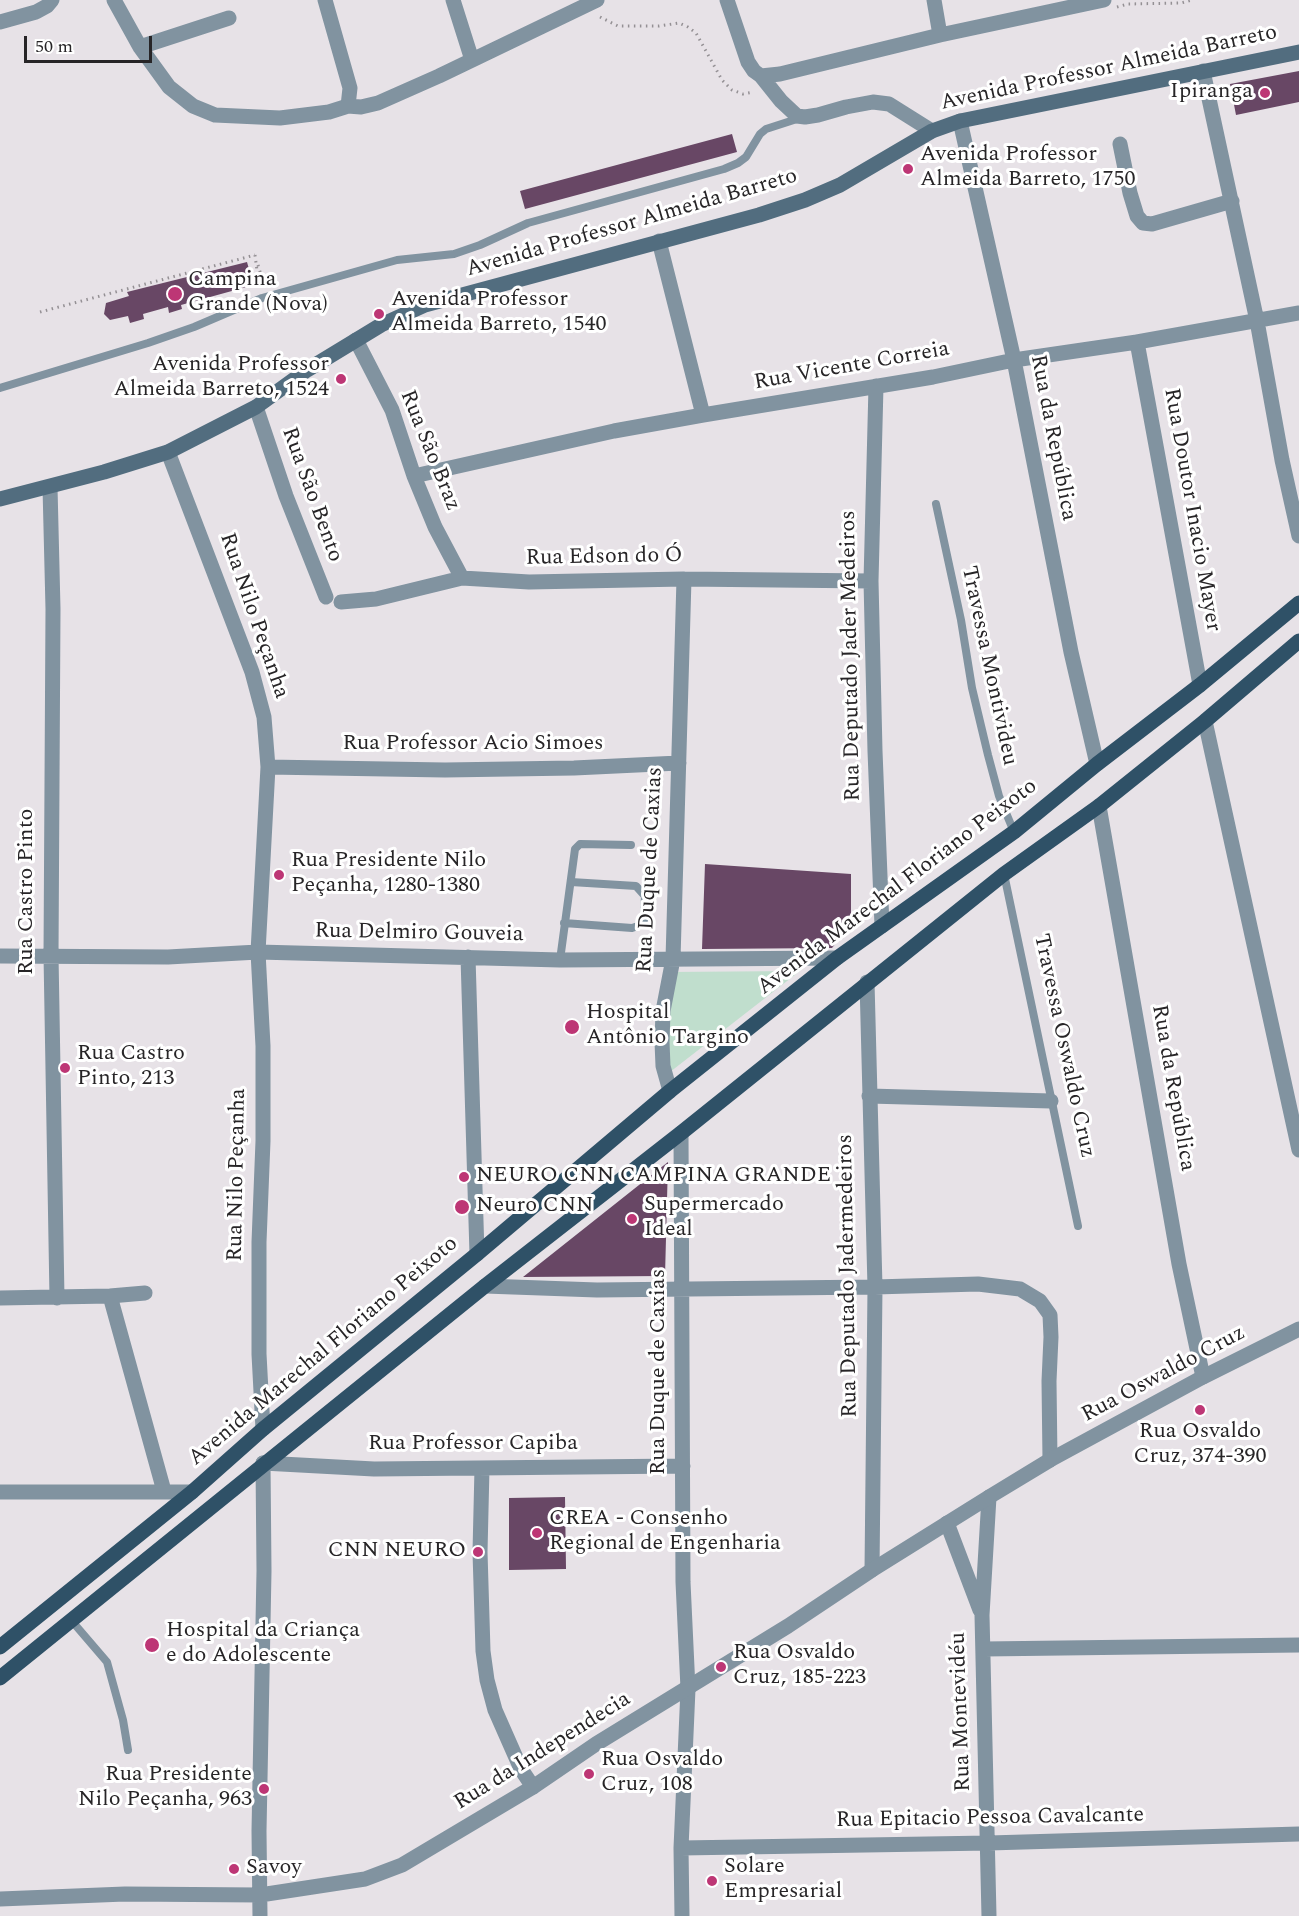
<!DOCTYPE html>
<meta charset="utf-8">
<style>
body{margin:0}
#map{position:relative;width:1299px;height:1916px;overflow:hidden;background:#e7e2e7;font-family:Spectral,serif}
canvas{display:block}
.scale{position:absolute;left:24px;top:36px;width:128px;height:27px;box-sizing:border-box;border:3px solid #272527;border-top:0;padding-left:8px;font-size:18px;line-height:21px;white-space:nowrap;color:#272527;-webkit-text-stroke:4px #fff;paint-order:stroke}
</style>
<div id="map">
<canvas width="1299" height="1916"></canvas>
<div class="scale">50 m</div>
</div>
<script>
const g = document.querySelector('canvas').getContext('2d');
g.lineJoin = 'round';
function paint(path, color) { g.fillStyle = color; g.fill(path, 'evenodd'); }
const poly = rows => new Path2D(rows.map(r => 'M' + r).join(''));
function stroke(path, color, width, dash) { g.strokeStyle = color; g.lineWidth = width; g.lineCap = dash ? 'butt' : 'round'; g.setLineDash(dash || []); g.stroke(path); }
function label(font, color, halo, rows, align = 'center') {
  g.font = font + ' Spectral,serif'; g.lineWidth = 6; g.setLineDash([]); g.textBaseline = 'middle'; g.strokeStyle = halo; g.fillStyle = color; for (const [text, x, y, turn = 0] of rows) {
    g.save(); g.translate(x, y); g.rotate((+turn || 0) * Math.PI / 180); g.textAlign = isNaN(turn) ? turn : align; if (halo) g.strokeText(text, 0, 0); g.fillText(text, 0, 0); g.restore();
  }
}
paint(poly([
 [800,971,670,1072,666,972]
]), '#c0decd');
paint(poly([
 [1299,71,1299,102,1236,115,1230,84],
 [732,134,737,152,525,209,520,191],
 [247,262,252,280,249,280,250,286,181,305,182,309,169,313,168,307,143,314,144,319,130,323,128,316,110,320,104,314,106,303,129,296,127,292],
 [705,864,851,874,851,925,832,948,702,949],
 [668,1162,665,1276,523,1277],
 [565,1497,566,1569,509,1570,509,1498]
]), '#684765');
stroke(poly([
 [1117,7,1128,4,1181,3,1192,0],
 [600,17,618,26,659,26,679,23,688,27,696,33,722,80,732,90,743,94,754,92],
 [255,255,259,286],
 [258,265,264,285],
 [40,312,255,255]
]), '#949094', 3, [1.5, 4.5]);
stroke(poly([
 [0,388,148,343,194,327,262,298,397,260,454,254,480,245,528,223,724,169,738,163,746,157,760,134,766,129,800,118],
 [936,504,961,620,972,688,988,755,999,796,1014,832],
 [1004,874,1078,1226],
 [564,923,632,928,641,925,644,920,645,896,636,886,571,882],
 [560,960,575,849,580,844,631,845],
 [71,1620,107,1662,123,1720,128,1750]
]), '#8193a0', 8);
stroke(poly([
 [114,0,140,47,169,87,193,106,215,115,280,118,329,112,348,106,350,88,325,0],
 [453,0,472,60],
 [727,0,748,62,754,71,761,76,781,101,797,116,805,117,818,115,846,107,873,102,889,104,932,131],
 [934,0,940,35],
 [0,22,36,12,47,6,52,0],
 [140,47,229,18],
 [1203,71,1257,321,1282,460,1299,536],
 [761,76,780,74,940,35,1104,0],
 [348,106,361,107,378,103,439,76,597,0],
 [960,121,1014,360,1071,652,1097,764],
 [1120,144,1130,193,1137,216,1143,223,1152,224,1232,201],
 [659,241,703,415],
 [356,340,392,410,414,476,435,527,462,578],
 [1137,342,1200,685],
 [876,386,871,581,875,751,882,926],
 [256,407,286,496,326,597],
 [168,452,252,672,264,717,268,767,258,952,263,1046,263,1141,259,1242,259,1354,263,1429],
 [414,476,614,431,703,415,933,377,1014,360,1137,342,1299,313],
 [50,487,53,609,51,955,57,1298],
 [341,602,376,599,462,578,529,582,684,579,871,581],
 [1205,721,1299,1150],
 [268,767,445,770,574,768,679,763],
 [1099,806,1179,1264,1203,1377],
 [0,956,168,957,258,952,560,960,837,958],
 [468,957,477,1254],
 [867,982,875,1287,872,1570],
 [670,1091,663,1066,662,1042,663,1011,673,959,684,579],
 [869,1096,1051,1101],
 [681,1133,683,1582,688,1689,681,1848,682,1916],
 [485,1286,597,1290,875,1287,978,1284,1020,1289,1040,1301,1050,1315,1051,1337,1049,1381,1050,1460],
 [110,1296,164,1491],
 [0,1298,110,1296,145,1293],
 [263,1463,374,1469,683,1466],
 [482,1468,480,1552,483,1651,487,1680,495,1710,521,1769,533,1787],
 [0,1492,192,1492],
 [989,1497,982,1615,989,1916],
 [947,1523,980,1610],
 [984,1649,1299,1645],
 [681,1848,989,1843,1299,1834]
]), '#8193a0', 15);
stroke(poly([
 [0,1899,125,1894,260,1895,365,1879,402,1865,533,1787,596,1744,788,1626,872,1570,989,1497,1050,1460,1203,1377,1299,1329],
 [260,1916,259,1831,264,1571,263,1463]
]), '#8193a0', 15);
stroke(poly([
 [0,499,104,472,168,452,256,407,307,370,381,325,425,305,759,215,805,200,840,185,932,131,960,121,1299,52]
]), '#526d7f', 15);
stroke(poly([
 [0,1647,192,1492,263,1429,477,1254,670,1091,837,958,1014,832,1097,764,1200,685,1299,603],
 [0,1678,485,1286,681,1133,1004,874,1099,806,1205,721,1299,641]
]), '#2f5167', 15);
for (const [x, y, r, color] of [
 [1265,93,6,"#bd3675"],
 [908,169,6,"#bd3675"],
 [175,294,8,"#bd3675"],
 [379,314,6,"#bd3675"],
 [341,379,6,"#bd3675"],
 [279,875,6,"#bd3675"],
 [572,1027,8,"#bd3675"],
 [65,1068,6,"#bd3675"],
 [464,1177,6,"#bd3675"],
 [462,1207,8,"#bd3675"],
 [632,1219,6,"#bd3675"],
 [1200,1410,6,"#bd3675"],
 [537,1533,6,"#bd3675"],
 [478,1552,6,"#bd3675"],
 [152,1645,8,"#bd3675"],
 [721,1667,6,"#bd3675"],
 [589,1774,6,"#bd3675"],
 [264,1789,6,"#bd3675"],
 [234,1869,6,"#bd3675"],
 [712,1881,6,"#bd3675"]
]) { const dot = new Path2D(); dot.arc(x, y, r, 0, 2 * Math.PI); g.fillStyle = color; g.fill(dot); stroke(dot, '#fff', 2); }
label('22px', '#272527', '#fff', [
 ["Avenida Professor Almeida Barreto",1109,69,-12],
 ["Avenida Professor Almeida Barreto",632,224,-16],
 ["Rua Vicente Correia",852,367,-10],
 ["Rua da República",1052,438,79],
 ["Rua São Braz",429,451,68],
 ["Rua São Bento",311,495,70],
 ["Rua Doutor Inacio Mayer",1191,510,80],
 ["Rua Edson do Ó",604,558,-1],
 ["Rua Nilo Peçanha",253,616,71],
 ["Rua Deputado Jader Medeiros",852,656,-91],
 ["Travessa Montivideu",988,666,78],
 ["Rua Professor Acio Simoes",473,745],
 ["Rua Duque de Caxias",651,870,-87],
 ["Avenida Marechal Floriano Peixoto",898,888,-37],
 ["Rua Castro Pinto",28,892,-90],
 ["Rua Delmiro Gouveia",419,934,1],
 ["Travessa Oswaldo Cruz",1063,1046,78],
 ["Rua da República",1172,1088,80],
 ["Rua Nilo Peçanha",238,1175,-89],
 ["Rua Deputado Jadermedeiros",849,1276,-91],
 ["Avenida Marechal Floriano Peixoto",324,1352,-40],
 ["Rua Duque de Caxias",660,1372,-90],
 ["Rua Oswaldo Cruz",1164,1375,-28],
 ["Rua Professor Capiba",473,1445],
 ["Rua Montevidéu",962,1712,-92],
 ["Rua da Independecia",543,1752,-32],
 ["Rua Epitacio Pessoa Cavalcante",990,1819,-1]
]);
label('22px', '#272527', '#fff', [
 ["Ipiranga",1253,93,"right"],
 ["Avenida Professor",920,156],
 ["Almeida Barreto, 1750",920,181],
 ["Campina",188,281],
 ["Grande (Nova)",188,306],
 ["Avenida Professor",391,301],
 ["Almeida Barreto, 1540",391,326],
 ["Avenida Professor",329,366,"right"],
 ["Almeida Barreto, 1524",329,391,"right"],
 ["Rua Presidente Nilo",291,862],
 ["Peçanha, 1280-1380",291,887],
 ["Hospital",586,1014],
 ["Antônio Targino",586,1039],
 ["Rua Castro",77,1055],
 ["Pinto, 213",77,1080],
 ["NEURO CNN CAMPINA GRANDE",476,1177],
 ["Supermercado",644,1206],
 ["Ideal",644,1231],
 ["Neuro CNN",476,1207],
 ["Rua Osvaldo",1200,1433,"center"],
 ["Cruz, 374-390",1200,1458,"center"],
 ["CREA - Consenho",549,1520],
 ["Regional de Engenharia",549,1545],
 ["CNN NEURO",466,1552,"right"],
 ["Hospital da Criança",166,1632],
 ["e do Adolescente",166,1657],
 ["Rua Osvaldo",733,1654],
 ["Cruz, 185-223",733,1679],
 ["Rua Osvaldo",601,1761],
 ["Cruz, 108",601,1786],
 ["Rua Presidente",252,1776,"right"],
 ["Nilo Peçanha, 963",252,1801,"right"],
 ["Solare",724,1868],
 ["Empresarial",724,1893],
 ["Savoy",246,1869]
], 'left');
</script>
